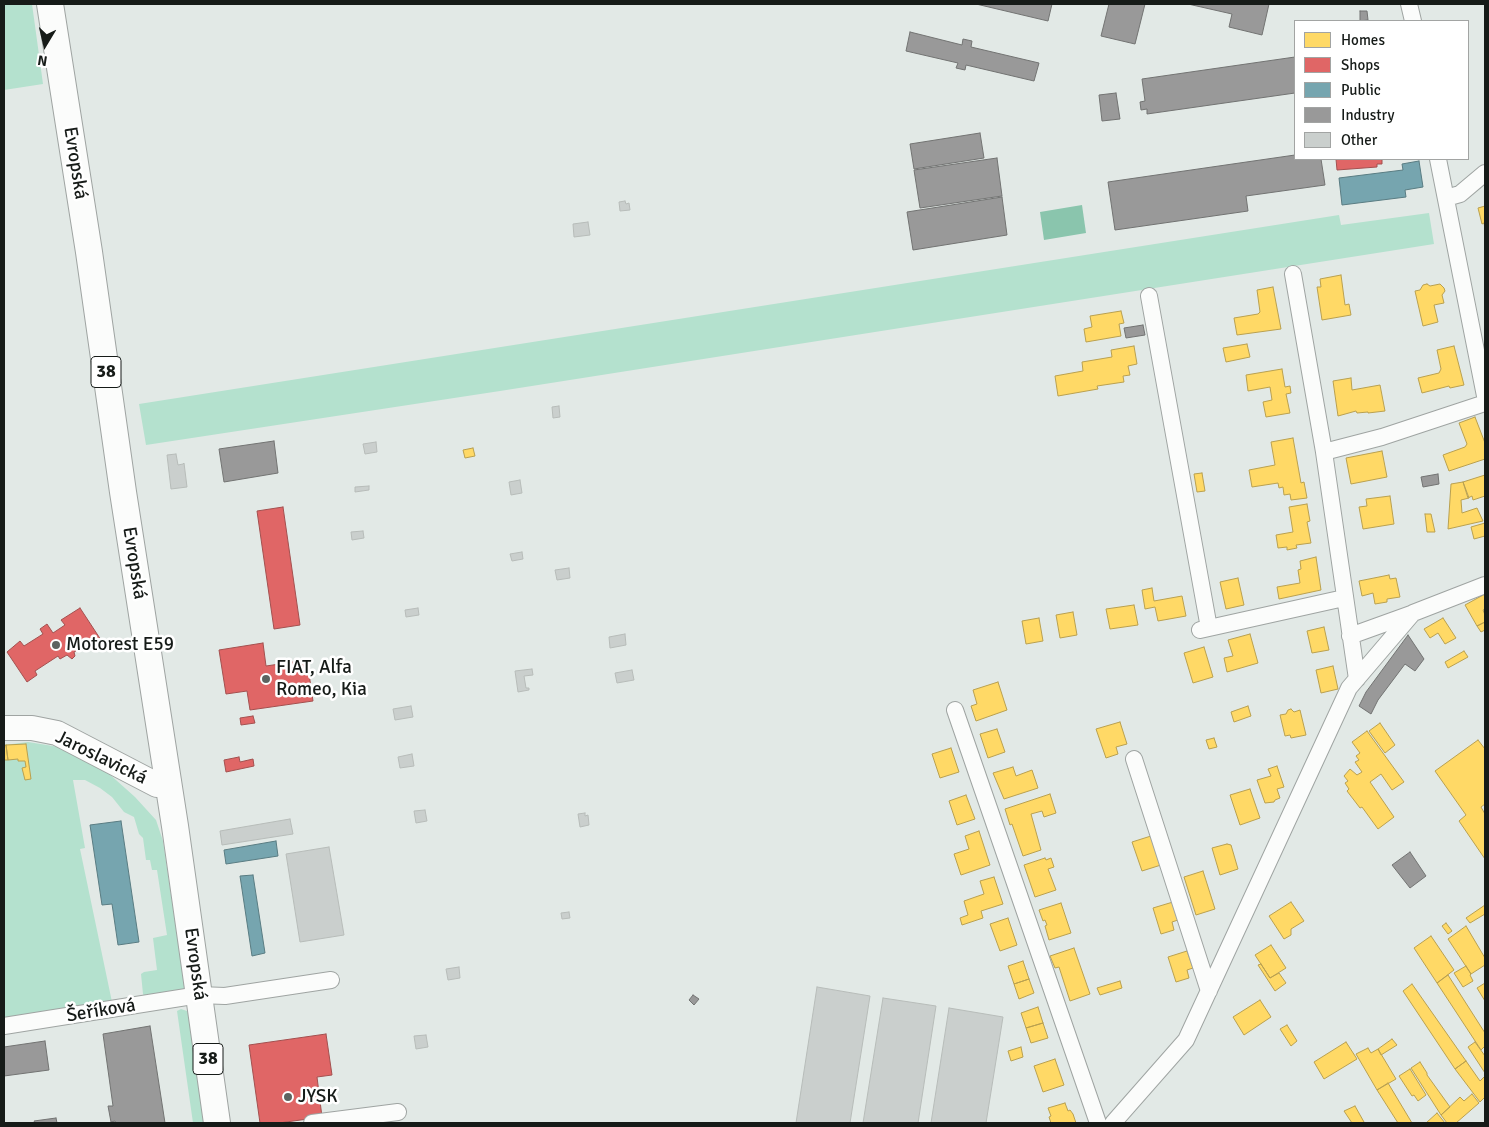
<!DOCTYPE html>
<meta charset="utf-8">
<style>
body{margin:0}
#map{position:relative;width:1489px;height:1127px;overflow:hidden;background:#e2e9e6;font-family:Signika,sans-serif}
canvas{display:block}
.frame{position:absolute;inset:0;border:5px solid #161b18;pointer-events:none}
.legend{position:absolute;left:1294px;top:20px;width:175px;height:140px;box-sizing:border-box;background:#fff;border:1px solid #a2a4a3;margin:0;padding:6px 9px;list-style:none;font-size:15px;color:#161b18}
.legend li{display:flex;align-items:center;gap:10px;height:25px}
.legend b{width:25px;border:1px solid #a2a4a3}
.north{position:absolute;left:20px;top:20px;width:50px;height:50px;-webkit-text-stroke:4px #fff;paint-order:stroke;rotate:189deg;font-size:14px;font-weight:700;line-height:20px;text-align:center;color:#161b18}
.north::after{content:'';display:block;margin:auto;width:18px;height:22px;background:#161b18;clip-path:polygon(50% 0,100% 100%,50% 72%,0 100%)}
</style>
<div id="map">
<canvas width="1489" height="1127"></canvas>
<div class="frame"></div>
<ul class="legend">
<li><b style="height:14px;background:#ffd966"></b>Homes</li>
<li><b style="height:14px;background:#e06666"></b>Shops</li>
<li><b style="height:14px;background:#76a5af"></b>Public</li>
<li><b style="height:14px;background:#999"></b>Industry</li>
<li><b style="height:14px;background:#cacfcd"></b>Other</li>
</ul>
<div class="north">N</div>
</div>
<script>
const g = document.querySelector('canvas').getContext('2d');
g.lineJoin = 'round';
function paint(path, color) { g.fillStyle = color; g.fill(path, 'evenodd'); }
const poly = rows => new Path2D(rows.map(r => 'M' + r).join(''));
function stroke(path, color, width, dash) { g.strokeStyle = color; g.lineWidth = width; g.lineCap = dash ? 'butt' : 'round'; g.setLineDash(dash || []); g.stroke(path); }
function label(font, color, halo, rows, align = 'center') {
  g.font = font + ' Signika,sans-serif'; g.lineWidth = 5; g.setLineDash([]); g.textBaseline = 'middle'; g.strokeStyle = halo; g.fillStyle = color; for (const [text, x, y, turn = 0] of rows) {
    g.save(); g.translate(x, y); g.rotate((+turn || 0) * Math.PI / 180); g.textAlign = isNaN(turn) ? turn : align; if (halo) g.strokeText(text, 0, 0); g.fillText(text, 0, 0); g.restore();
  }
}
paint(poly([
 [4,4,32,4,43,84,4,90],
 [1429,213,1434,244,500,391,146,445,139,404,1339,215,1341,225],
 [28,742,59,747,107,772,135,797,156,820,163,841,185,989,145,997,143,994,141,974,144,972,157,970,153,938,167,935,157,870,152,870,150,860,146,860,143,838,139,834,134,817,124,812,112,797,100,788,85,780,73,780,85,848,80,849,112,1002,4,1018,4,745],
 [181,1009,187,1011,190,1017,206,1123,193,1123,177,1011]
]), '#b4e1ce');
paint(poly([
 [1082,205,1086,233,1044,240,1040,212]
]), '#8ac5ad');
const homes = poly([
 [1485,206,1485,229,1484,223,1482,224,1478,208,1485,206],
 [1341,275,1345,305,1349,304,1351,315,1322,320,1317,287,1321,287,1320,279,1341,275],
 [1427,284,1430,286,1440,284,1444,288,1445,291,1442,295,1444,303,1434,305,1438,322,1423,326,1415,291,1420,290,1423,285,1427,284],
 [1273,287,1281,329,1237,335,1234,318,1258,314,1260,312,1257,290,1273,287],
 [1121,311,1124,323,1119,324,1121,336,1086,342,1084,329,1092,327,1090,316,1121,311],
 [1247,344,1250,357,1226,362,1223,348,1247,344],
 [1134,346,1137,364,1128,366,1130,375,1123,376,1124,382,1097,386,1098,389,1058,396,1055,376,1083,371,1082,362,1112,357,1111,350,1134,346],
 [1454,346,1464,385,1450,388,1449,386,1422,393,1418,378,1439,373,1441,369,1437,350,1454,346],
 [1282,369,1285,387,1290,386,1291,393,1286,394,1290,413,1266,417,1263,402,1272,400,1270,387,1248,391,1246,375,1282,369],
 [1351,378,1352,390,1380,385,1385,411,1368,413,1368,412,1357,413,1356,411,1338,416,1333,381,1351,378],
 [1475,417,1485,443,1485,459,1449,471,1443,455,1465,447,1467,444,1459,423,1475,417],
 [1293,438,1301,483,1304,482,1307,498,1291,500,1290,494,1284,495,1283,487,1279,488,1278,483,1252,487,1249,470,1275,465,1271,442,1293,438],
 [473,448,475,456,465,458,463,450,473,448],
 [1382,451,1387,477,1351,484,1346,458,1382,451],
 [1202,473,1205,491,1197,492,1194,474,1202,473],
 [1485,475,1485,496,1473,500,1472,496,1468,498,1463,482,1485,475],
 [1463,482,1469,498,1461,500,1462,513,1477,508,1483,521,1448,529,1451,484,1463,482],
 [1390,496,1394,524,1363,529,1359,507,1367,506,1366,499,1390,496],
 [1307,504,1310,521,1307,522,1311,543,1296,545,1297,548,1287,550,1287,547,1278,548,1276,535,1293,532,1289,507,1307,504],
 [1425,514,1431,514,1435,532,1427,532,1425,514],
 [1485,523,1485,536,1474,539,1471,527,1485,523],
 [1316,557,1321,590,1279,599,1277,587,1300,583,1298,570,1301,569,1300,561,1316,557],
 [1389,575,1390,579,1396,578,1400,597,1387,599,1387,602,1375,604,1373,593,1362,596,1359,581,1389,575],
 [1238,578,1244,605,1226,609,1220,582,1238,578],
 [1152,588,1154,601,1182,596,1186,616,1158,621,1155,607,1145,609,1142,590,1152,588],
 [1485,594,1485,609,1483,610,1485,615,1485,622,1477,626,1465,605,1485,594],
 [1134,605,1138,625,1110,629,1106,609,1134,605],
 [1073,612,1077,635,1060,638,1056,615,1073,612],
 [1039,618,1043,641,1026,644,1022,621,1039,618],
 [1443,618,1456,638,1445,644,1438,633,1430,638,1424,629,1443,618],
 [1485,622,1485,630,1481,632,1477,626,1485,622],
 [1324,627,1329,650,1312,653,1307,631,1324,627],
 [1250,634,1258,663,1227,672,1224,658,1233,656,1228,640,1250,634],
 [1204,647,1213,677,1193,683,1184,653,1204,647],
 [1464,651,1468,657,1448,668,1445,662,1464,651],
 [1333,666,1338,689,1321,693,1316,670,1333,666],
 [998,682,1007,710,976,721,971,706,977,704,973,690,998,682],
 [1248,706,1251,716,1234,722,1231,712,1248,706],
 [1291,709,1294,712,1300,710,1306,735,1291,738,1290,735,1285,736,1280,715,1286,714,1288,710,1291,709],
 [1120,722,1127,744,1116,747,1118,754,1106,758,1096,729,1120,722],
 [1380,723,1395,745,1385,753,1369,731,1380,723],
 [997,729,1005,752,988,758,980,734,997,729],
 [1367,731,1404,782,1392,790,1381,774,1370,782,1394,817,1378,829,1362,807,1360,808,1347,791,1349,789,1345,783,1348,781,1344,776,1350,769,1357,775,1362,772,1355,762,1359,760,1356,756,1360,753,1352,742,1367,731],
 [1214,738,1217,747,1209,749,1206,740,1214,738],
 [1478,740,1485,749,1485,804,1481,807,1485,814,1485,859,1459,821,1466,815,1435,771,1478,740],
 [26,744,31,779,25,780,22,768,26,767,25,761,18,761,18,759,8,760,6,745,26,744],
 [6,745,8,760,4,760,4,746,6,745],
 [951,748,959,772,940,778,932,754,951,748],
 [1277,766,1284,787,1277,789,1280,798,1275,800,1274,802,1265,803,1257,780,1271,776,1268,769,1277,766],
 [1013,767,1016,776,1032,770,1038,788,1004,799,993,773,1013,767],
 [1250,789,1260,818,1240,825,1230,795,1250,789],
 [1050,794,1056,813,1044,817,1042,811,1031,814,1041,850,1023,856,1012,824,1010,825,1005,809,1050,794],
 [966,795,975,819,957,825,949,801,966,795],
 [979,831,990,865,961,875,954,854,969,849,965,836,979,831],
 [1151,836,1161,865,1142,871,1132,842,1151,836],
 [1227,844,1231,845,1238,869,1220,875,1212,848,1227,844],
 [1045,858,1046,860,1051,858,1054,867,1048,869,1056,890,1035,897,1024,865,1045,858],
 [1203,871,1215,909,1196,915,1184,877,1203,871],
 [994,877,1003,904,981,911,983,918,962,925,960,918,968,915,964,901,984,894,980,881,994,877],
 [1173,902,1178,920,1172,922,1174,930,1161,934,1153,908,1173,902],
 [1291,902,1304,921,1291,929,1291,935,1284,939,1269,916,1291,902],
 [1061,903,1071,933,1049,940,1045,926,1047,925,1045,920,1043,921,1039,910,1061,903],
 [1485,905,1485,914,1470,923,1466,918,1485,905],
 [1008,918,1017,945,1000,951,990,924,1008,918],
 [1446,923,1452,931,1448,934,1442,926,1446,923],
 [1466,926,1485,958,1485,965,1471,974,1448,939,1466,926],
 [1431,936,1454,970,1437,983,1414,948,1431,936],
 [1271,945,1286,968,1270,978,1255,955,1271,945],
 [1074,948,1090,994,1070,1001,1059,967,1055,968,1050,956,1074,948],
 [1187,951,1193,968,1187,970,1189,978,1176,982,1168,957,1187,951],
 [1023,961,1029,979,1014,984,1008,966,1023,961],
 [1261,964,1270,978,1279,973,1286,983,1275,991,1258,965,1261,964],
 [1466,966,1471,974,1470,975,1473,981,1463,987,1454,973,1466,966],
 [1448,975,1485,1033,1485,1046,1481,1050,1437,983,1448,975],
 [1029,979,1034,993,1019,999,1014,984,1029,979],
 [1120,981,1122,988,1100,995,1097,988,1120,981],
 [1485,983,1485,1001,1477,988,1485,983],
 [1412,984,1466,1061,1455,1069,1403,991,1412,984],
 [1260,1000,1271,1017,1244,1035,1233,1017,1260,1000],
 [1038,1007,1043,1023,1026,1028,1021,1013,1038,1007],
 [1043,1023,1048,1038,1031,1043,1026,1028,1043,1023],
 [1287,1025,1297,1041,1291,1046,1280,1029,1287,1025],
 [1392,1039,1397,1045,1381,1055,1378,1049,1392,1039],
 [1346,1042,1357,1059,1324,1079,1314,1062,1346,1042],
 [1475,1042,1485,1056,1485,1073,1468,1047,1475,1042],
 [1021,1047,1023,1057,1011,1061,1008,1051,1021,1047],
 [1368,1048,1371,1053,1378,1049,1396,1079,1377,1090,1356,1054,1368,1048],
 [1055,1059,1064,1085,1043,1092,1034,1066,1055,1059],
 [1466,1061,1480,1081,1485,1076,1485,1097,1480,1102,1455,1069,1466,1061],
 [1420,1062,1427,1073,1427,1075,1450,1107,1441,1115,1411,1068,1420,1062],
 [1410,1069,1426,1095,1418,1101,1414,1095,1412,1096,1399,1076,1410,1069],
 [1388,1083,1412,1123,1398,1123,1377,1090,1388,1083],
 [1472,1094,1479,1103,1456,1123,1447,1123,1441,1115,1460,1097,1464,1101,1472,1094],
 [1065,1103,1068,1111,1070,1110,1073,1114,1076,1123,1051,1123,1049,1117,1051,1116,1048,1108,1065,1103],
 [1355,1106,1364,1122,1362,1123,1352,1123,1344,1111,1355,1106],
 [1437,1113,1445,1123,1426,1123,1437,1113]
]);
paint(homes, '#ffd966');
stroke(homes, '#b9a04f', 1);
const shops = poly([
 [1336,159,1382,159,1382,164,1377,164,1377,167,1337,170,1336,159],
 [283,507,300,625,274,629,257,511,283,507],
 [80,608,101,640,101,642,93,647,90,643,74,652,75,656,72,659,67,655,60,659,58,656,35,671,37,675,27,682,7,652,20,641,24,646,43,634,40,629,47,624,53,633,65,625,61,620,80,608],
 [263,643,266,666,307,660,313,701,250,710,247,691,226,694,219,650,263,643],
 [253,716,255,723,241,725,240,718,253,716],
 [239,757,240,762,253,759,254,766,226,772,224,760,239,757],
 [326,1034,332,1075,317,1077,322,1117,279,1123,260,1123,249,1045,326,1034]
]);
paint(shops, '#e06666');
stroke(shops, '#a3504f', 1);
const public = poly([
 [1419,161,1423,187,1405,190,1406,197,1342,205,1339,178,1403,170,1402,164,1419,161],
 [121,821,139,942,118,945,112,904,102,905,90,825,121,821],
 [276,841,278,856,226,864,224,850,276,841],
 [253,875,265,953,252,956,240,876,253,875]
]);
paint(public, '#76a5af');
stroke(public, '#597c82', 1);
const industry = poly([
 [976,4,1052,4,1048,21,976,4],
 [1109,4,1145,4,1135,44,1101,36,1109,4],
 [1188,4,1269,4,1262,35,1229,27,1232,14,1188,4],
 [1360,11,1367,11,1368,20,1360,21,1360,11],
 [910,32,962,45,963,39,972,41,971,47,1039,63,1034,81,966,65,965,70,956,68,958,63,906,51,910,32],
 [1295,57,1295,93,1147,114,1147,109,1141,110,1140,102,1145,101,1142,79,1295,57],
 [1116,93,1120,119,1102,121,1099,95,1116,93],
 [980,133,984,158,914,169,910,144,980,133],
 [1295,155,1295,159,1321,159,1325,185,1246,196,1248,211,1115,230,1108,182,1295,155],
 [997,158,1002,196,920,208,914,170,997,158],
 [1002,197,1007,235,913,250,907,212,1002,197],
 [1143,325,1145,335,1126,338,1124,328,1143,325],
 [274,441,278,473,224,482,219,449,274,441],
 [1438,474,1439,484,1423,487,1421,477,1438,474],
 [1408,635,1424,659,1415,671,1405,664,1378,700,1371,714,1359,706,1366,692,1408,635],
 [1410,852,1426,876,1410,888,1392,865,1410,852],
 [693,995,699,999,694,1005,689,1000,693,995],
 [150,1026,165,1123,116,1123,115,1121,111,1122,108,1106,113,1106,103,1034,150,1026],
 [45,1041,49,1070,4,1076,4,1047,45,1041],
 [56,1118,57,1123,35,1123,34,1121,56,1118]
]);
paint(industry, '#999');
stroke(industry, '#727372', 1);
const building = poly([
 [625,201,626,204,629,203,630,210,620,211,619,202,625,201],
 [588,222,590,235,574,237,573,224,588,222],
 [559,406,560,417,553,418,552,407,559,406],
 [376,442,377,452,365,454,363,444,376,442],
 [176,454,178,465,183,464,184,463,187,487,171,489,167,455,176,454],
 [520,480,522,493,511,495,509,482,520,480],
 [369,486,369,490,355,492,355,487,369,486],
 [363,531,364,538,352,540,351,532,363,531],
 [522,552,523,559,512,561,510,554,522,552],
 [569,568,570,578,557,580,555,570,569,568],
 [418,608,419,615,406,617,405,610,418,608],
 [625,634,626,645,610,648,609,637,625,634],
 [532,669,533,675,524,676,526,688,529,688,529,690,518,692,515,671,532,669],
 [632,670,634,680,617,683,615,673,632,670],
 [411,706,413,717,395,720,393,709,411,706],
 [412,754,414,766,400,768,398,757,412,754],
 [425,810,427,821,416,823,414,811,425,810],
 [585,813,585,816,588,815,589,825,580,827,578,814,585,813],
 [290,819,293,834,222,845,220,831,290,819],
 [329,847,344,935,300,942,286,854,329,847],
 [569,912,570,918,562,919,561,913,569,912],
 [459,967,460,978,448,980,446,969,459,967],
 [817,987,870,996,850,1123,796,1123,817,987],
 [883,998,936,1006,918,1123,863,1123,883,998],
 [949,1008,1003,1017,986,1123,931,1123,949,1008],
 [426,1035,428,1047,416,1049,414,1036,426,1035]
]);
paint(building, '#cacfcd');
stroke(building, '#b7bcb9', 1);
const street = poly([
 [1409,4,1413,21],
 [1438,159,1485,396],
 [1446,198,1460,194,1485,173],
 [1293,274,1324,452],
 [1149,296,1209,628],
 [1200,630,1344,598],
 [1350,636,1411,614],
 [1357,679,1324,452,1382,437,1485,403],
 [955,710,1098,1123],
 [1134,759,1209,991],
 [4,1026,199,995,225,996,331,980],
 [312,1123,398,1112],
 [1113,1123,1186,1040,1349,688,1413,613,1485,585]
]);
const secondary = poly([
 [4,728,32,728,57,733,157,785,169,783]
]);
const primary = poly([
 [50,4,89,252,123,492,175,826,217,1123]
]);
stroke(street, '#9fa4a2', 18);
stroke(secondary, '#9fa4a2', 26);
stroke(primary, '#9fa4a2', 28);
stroke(street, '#fbfcfb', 16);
stroke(secondary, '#fbfcfb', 24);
stroke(primary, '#fbfcfb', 26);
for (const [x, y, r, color] of [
 [56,645,5,"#5d6360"],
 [266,679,5,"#5d6360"],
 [288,1097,5,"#5d6360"]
]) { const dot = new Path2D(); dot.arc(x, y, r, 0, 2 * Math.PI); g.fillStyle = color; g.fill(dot); stroke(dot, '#fff', 2); }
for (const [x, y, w] of [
 [106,372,30],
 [208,1059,30]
]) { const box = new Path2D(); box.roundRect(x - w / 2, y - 15.5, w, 31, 4); g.fillStyle = '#fff'; g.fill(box); stroke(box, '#161b18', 1); }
label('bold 18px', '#161b18', null, [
 ["38",106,372],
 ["38",208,1059]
]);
label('19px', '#161b18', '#fff', [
 ["Evropská",75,163,81],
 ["Evropská",134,563,81],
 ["Jaroslavická",101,758,26],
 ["Evropská",195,964,82],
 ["Šeříková",101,1011,-9]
]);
label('19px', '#161b18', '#fff', [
 ["Motorest E59",66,645],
 ["FIAT, Alfa",276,668],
 ["Romeo, Kia",276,690],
 ["JYSK",298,1097]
], 'left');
</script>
